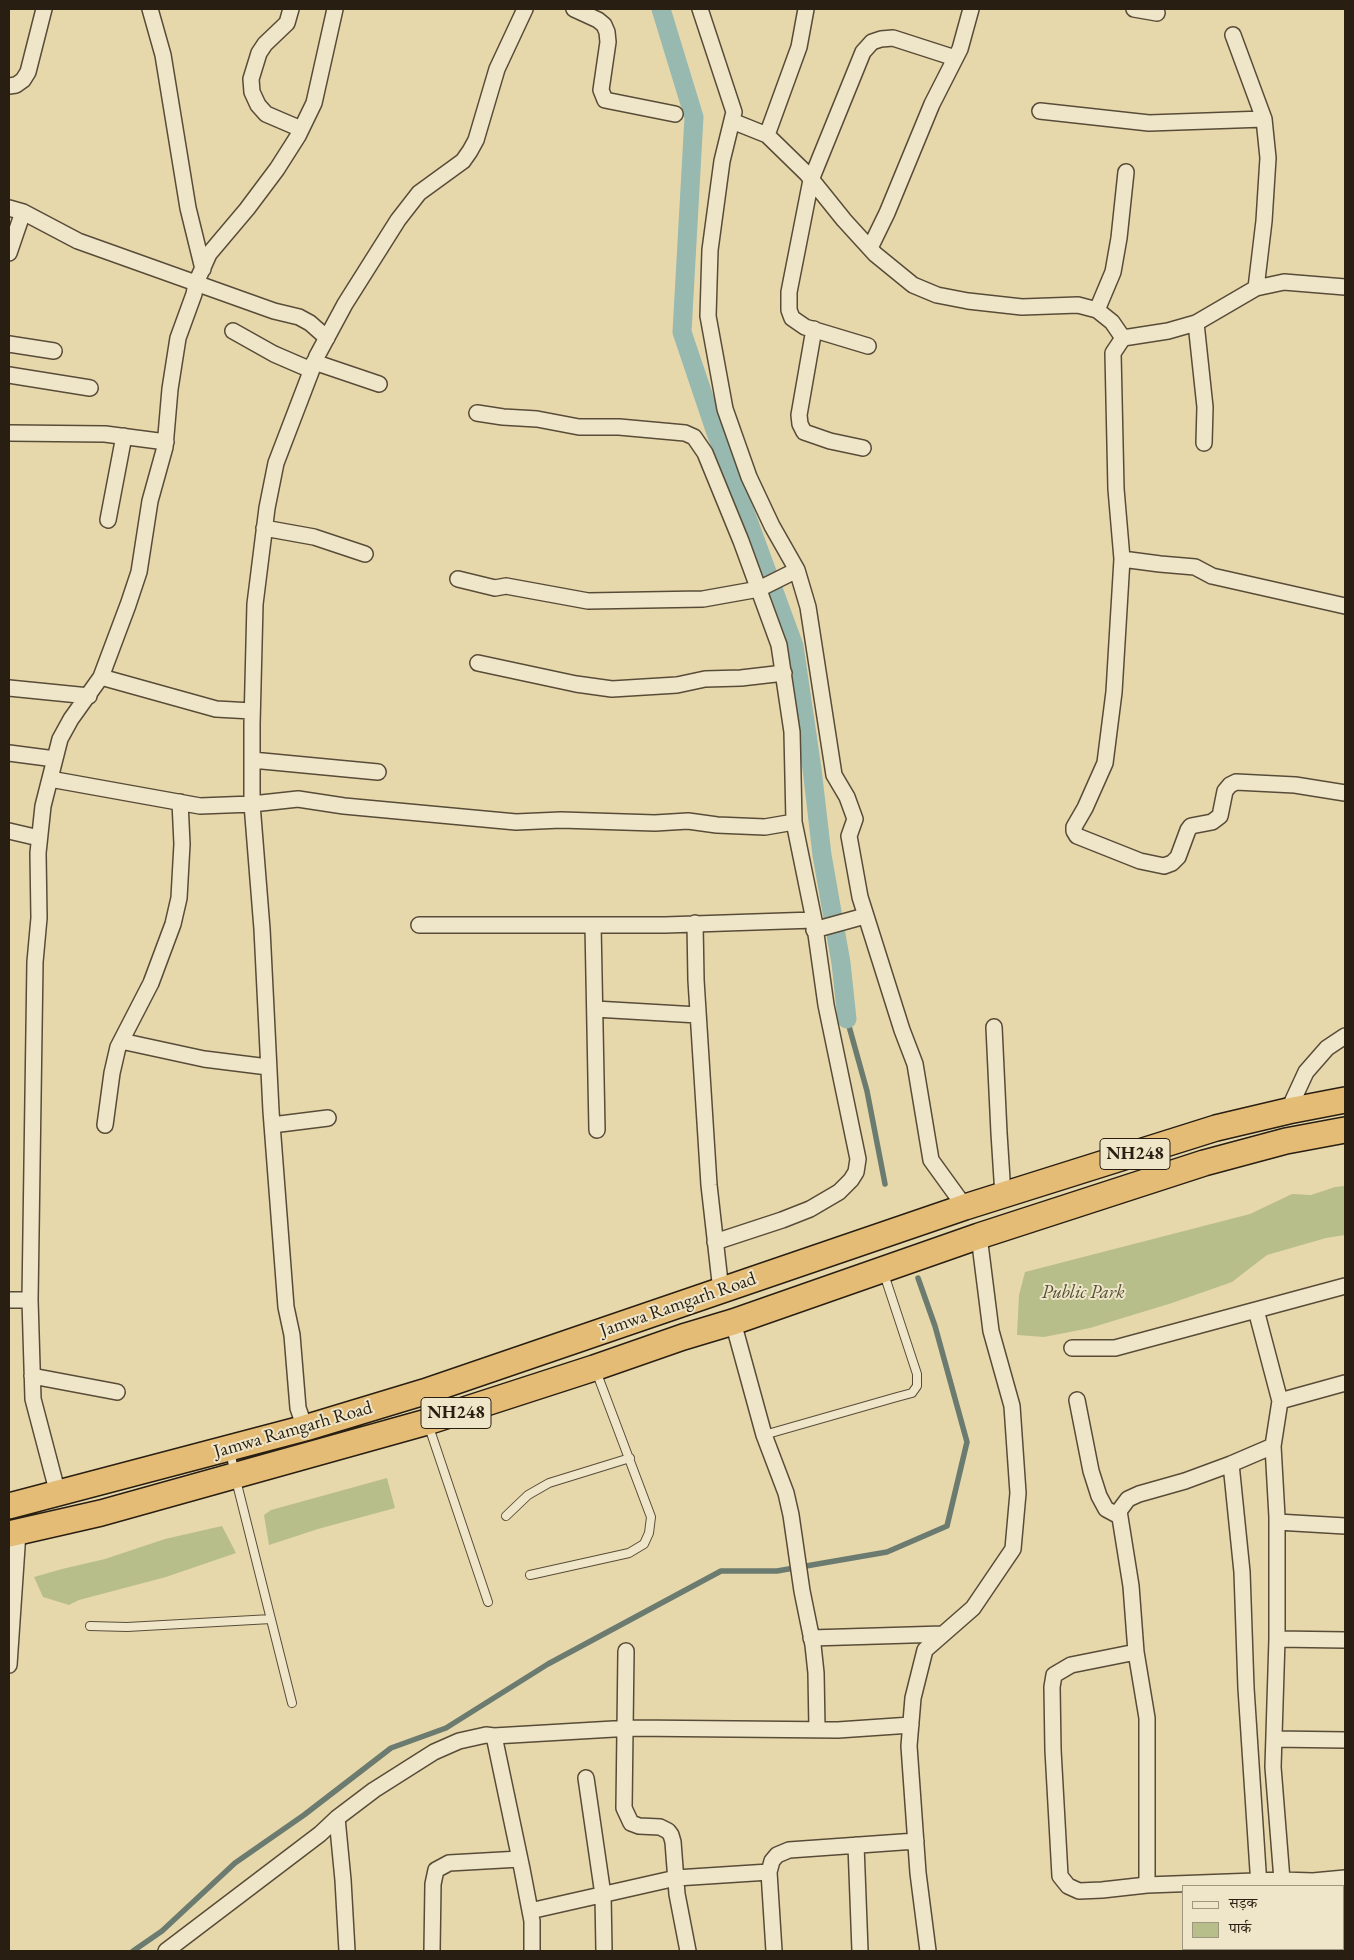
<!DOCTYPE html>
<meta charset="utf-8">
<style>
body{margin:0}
#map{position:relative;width:1354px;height:1960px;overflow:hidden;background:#e7d8ac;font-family:"EB Garamond","Noto Serif Devanagari",serif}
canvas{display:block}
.frame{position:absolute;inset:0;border:10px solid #281e11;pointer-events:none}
.legend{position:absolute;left:1182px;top:1885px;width:162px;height:65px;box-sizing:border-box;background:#efe6c9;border:1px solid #9f967f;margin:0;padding:6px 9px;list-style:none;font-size:15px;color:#281e11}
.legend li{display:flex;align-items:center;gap:10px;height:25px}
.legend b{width:25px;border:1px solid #9f967f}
</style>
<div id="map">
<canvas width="1354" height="1960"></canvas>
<div class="frame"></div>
<ul class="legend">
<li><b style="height:6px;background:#efe6c9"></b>सड़क</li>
<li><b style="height:14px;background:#b7be89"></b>पार्क</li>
</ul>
</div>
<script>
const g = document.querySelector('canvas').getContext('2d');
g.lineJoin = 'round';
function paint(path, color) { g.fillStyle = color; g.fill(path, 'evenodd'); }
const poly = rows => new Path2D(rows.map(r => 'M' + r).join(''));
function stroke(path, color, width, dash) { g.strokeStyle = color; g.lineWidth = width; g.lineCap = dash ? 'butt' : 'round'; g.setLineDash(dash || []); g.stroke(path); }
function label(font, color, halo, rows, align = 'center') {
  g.font = font + ' "EB Garamond",serif'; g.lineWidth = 4; g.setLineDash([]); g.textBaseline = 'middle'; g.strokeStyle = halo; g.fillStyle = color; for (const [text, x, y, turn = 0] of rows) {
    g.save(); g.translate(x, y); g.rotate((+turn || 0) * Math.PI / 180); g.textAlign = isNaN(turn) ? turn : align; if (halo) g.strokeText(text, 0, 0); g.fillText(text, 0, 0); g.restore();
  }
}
paint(poly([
 [1345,1186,1345,1235,1326,1238,1267,1255,1232,1282,1172,1303,1090,1328,1044,1337,1017,1335,1019,1295,1025,1272,1250,1214,1292,1194,1311,1195,1335,1187],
 [387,1478,395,1508,318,1529,269,1545,264,1515,271,1510],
 [222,1526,236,1553,166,1577,79,1600,69,1605,43,1597,34,1577,62,1569,105,1559,165,1539]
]), '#b7be89');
stroke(poly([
 [847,1019,867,1091,885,1184],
 [133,1951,162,1931,235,1863,304,1815,391,1748,446,1728,548,1664,721,1571,777,1571,887,1552,947,1526,967,1442,935,1326,918,1278]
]), '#6b7b70', 5.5);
stroke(poly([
 [661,9,694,117,682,332,715,430,794,646,812,769,822,855,841,963,847,1019]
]), '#97b9b0', 19);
const service = poly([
 [428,1424,488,1602],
 [764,1435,897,1397,912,1393,917,1386,917,1374,884,1274],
 [230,1450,235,1476,292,1703],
 [506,1516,528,1495,549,1483,630,1458],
 [530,1575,629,1553,644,1544,649,1533,651,1517,596,1371],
 [90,1626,127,1627,271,1619]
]);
const minor = poly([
 [150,9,163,55,188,208,203,269],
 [291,9,287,23,265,44,259,53,251,79,252,92,258,105,266,114,301,129],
 [574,9,598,20,604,25,607,32,608,42,601,90,605,100,675,114],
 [700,9,734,112,722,161,710,250,708,316,725,409,749,477,772,526,797,570,808,607,834,775,847,797,855,819,849,836,860,897,902,1030,915,1064,931,1160,965,1207],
 [1134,9,1157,13],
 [9,86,16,85,23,80,28,72,44,9],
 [1040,111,1149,123,1264,119],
 [732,121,767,135,807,174,844,220,875,254,913,285,937,295,968,301,1022,307,1078,305,1097,310,1112,322,1123,338],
 [767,135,799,47,806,9],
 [9,208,23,212,78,241,274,311,299,317,310,323,327,338],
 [870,248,887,213,932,104,960,49,971,9],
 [9,253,23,212],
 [1256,288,1284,282,1345,287],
 [1097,310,1113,272,1119,238,1126,172],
 [1196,323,1205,407,1204,443],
 [814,329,799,415,800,424,804,432,830,441,863,448],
 [233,331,274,354,311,370],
 [9,344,54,351],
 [868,346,805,327,792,318,789,310,789,292,811,180,863,52,872,42,881,39,893,38,955,58],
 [314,362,379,384],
 [9,375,90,388],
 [477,413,503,417,537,419,579,427,619,427,685,433,694,437,705,453,741,541,779,645,792,732,794,822,814,920,826,1005,858,1159,856,1172,851,1180,839,1192,810,1209,782,1220,715,1242],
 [9,433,105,434,166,442],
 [108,520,124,436],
 [264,528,314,537,365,554],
 [1122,559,1116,489,1113,353,1123,338,1168,331,1196,323,1256,288,1264,221,1268,158,1264,119,1233,35],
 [458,579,495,588,506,586,588,601,703,599,759,589,797,570],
 [1345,606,1212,576,1195,567,1160,564,1122,559,1114,692,1105,763,1085,808,1074,827,1074,831,1077,836,1140,861,1164,866,1172,863,1178,857,1188,830,1191,826,1212,822,1220,816,1225,791,1230,785,1236,782,1295,785,1345,793],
 [478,663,576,684,612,689,677,685,705,679,741,678,784,673],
 [101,677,216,709,252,711],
 [9,688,89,696],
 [9,753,55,759],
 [252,760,378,772],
 [50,779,200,806,252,804,298,799,344,806,516,822,561,820,655,823,688,821,717,825,765,827,794,822],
 [9,831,39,838],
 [695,923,696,980,709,1185,721,1291],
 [419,925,665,925,814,920],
 [593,925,597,1130],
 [814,930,865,916],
 [595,1009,698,1015],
 [994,1027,999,1133,1003,1195],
 [121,1041,204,1059,268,1067],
 [1288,1111,1306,1072,1327,1048,1345,1036],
 [105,1125,112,1073,118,1047,151,983,173,924,179,898,182,844,180,802],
 [272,1125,328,1118],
 [9,1300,30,1300],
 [1256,1310,1345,1286],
 [733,1322,764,1435,786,1493,791,1515,802,1591,813,1645,816,1673,817,1729],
 [1072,1348,1115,1348,1256,1310,1280,1401],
 [32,1376,117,1392],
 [1077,1400,1091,1471,1099,1496,1106,1509,1119,1516],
 [305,1428,298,1408,292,1335,286,1307,271,1111,262,929,252,804,252,724,255,604,267,508,276,463,317,356,345,304,398,220,419,193,463,161,470,151,476,140,497,69,525,9],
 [1273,1446,1280,1401,1345,1383],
 [1231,1464,1242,1572,1246,1688,1259,1886],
 [58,1494,33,1399,30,1300,35,962,39,918,38,853,43,806,60,739,71,719,101,677,128,605,139,572,150,501,165,447,170,389,178,338,194,294,196,283,209,254,247,209,277,169,298,136,314,103,335,9],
 [1277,1522,1345,1526],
 [811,1638,943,1634],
 [1277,1639,1345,1640],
 [626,1651,624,1808,631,1823,639,1826,660,1827,668,1831,671,1835,673,1842,677,1894,688,1951],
 [1136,1652,1071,1665,1054,1675,1052,1687,1053,1750,1060,1876,1068,1886,1079,1891,1102,1890,1147,1885,1282,1880,1313,1881,1345,1878],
 [9,1665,18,1532],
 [494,1736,522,1869,532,1921,532,1951],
 [1274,1739,1345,1740],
 [586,1778,603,1895,604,1951],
 [337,1818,343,1880,347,1951],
 [856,1845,860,1951],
 [1147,1885,1147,1718,1136,1652,1131,1586,1119,1511,1128,1499,1139,1494,1185,1481,1231,1464,1273,1446,1277,1517,1277,1639,1273,1767,1282,1880],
 [530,1911,676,1878,769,1872],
 [1270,1949,1271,1951],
 [1308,1949,1308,1951],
 [166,1951,320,1834,337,1818,374,1790,434,1752,459,1741,486,1735,494,1736,631,1728,838,1730,911,1725],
 [432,1951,433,1884,436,1870,449,1863,520,1859],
 [774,1951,769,1872,772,1861,777,1855,789,1850,916,1841],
 [928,1951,918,1873,909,1746,913,1698,925,1650,973,1608,1013,1549,1018,1493,1012,1406,991,1331,979,1236]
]);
const trunk = poly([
 [9,1506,305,1428,424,1392,965,1207,1216,1128,1288,1111,1345,1100],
 [9,1534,101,1513,427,1422,594,1368,683,1337,733,1322,979,1236,1204,1163,1286,1141,1345,1130]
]);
stroke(service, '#584c38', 10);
stroke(minor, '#584c38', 18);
stroke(trunk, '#281e11', 28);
stroke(service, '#efe6c9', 8);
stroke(minor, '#efe6c9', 15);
stroke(trunk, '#e4bc76', 25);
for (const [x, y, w] of [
 [1135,1154,70],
 [456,1413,70]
]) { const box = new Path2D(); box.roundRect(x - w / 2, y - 15.5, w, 31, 4); g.fillStyle = '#efe6c9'; g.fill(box); stroke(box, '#281e11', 1); }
label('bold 18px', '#281e11', null, [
 ["NH248",1135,1154],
 ["NH248",456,1413]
]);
label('italic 19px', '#534e35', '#efe6c9', [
 ["Public Park",1083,1293]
]);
label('19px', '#281e11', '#efe6c9', [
 ["Jamwa Ramgarh Road",678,1305,-19],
 ["Jamwa Ramgarh Road",293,1430,-16]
]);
</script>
